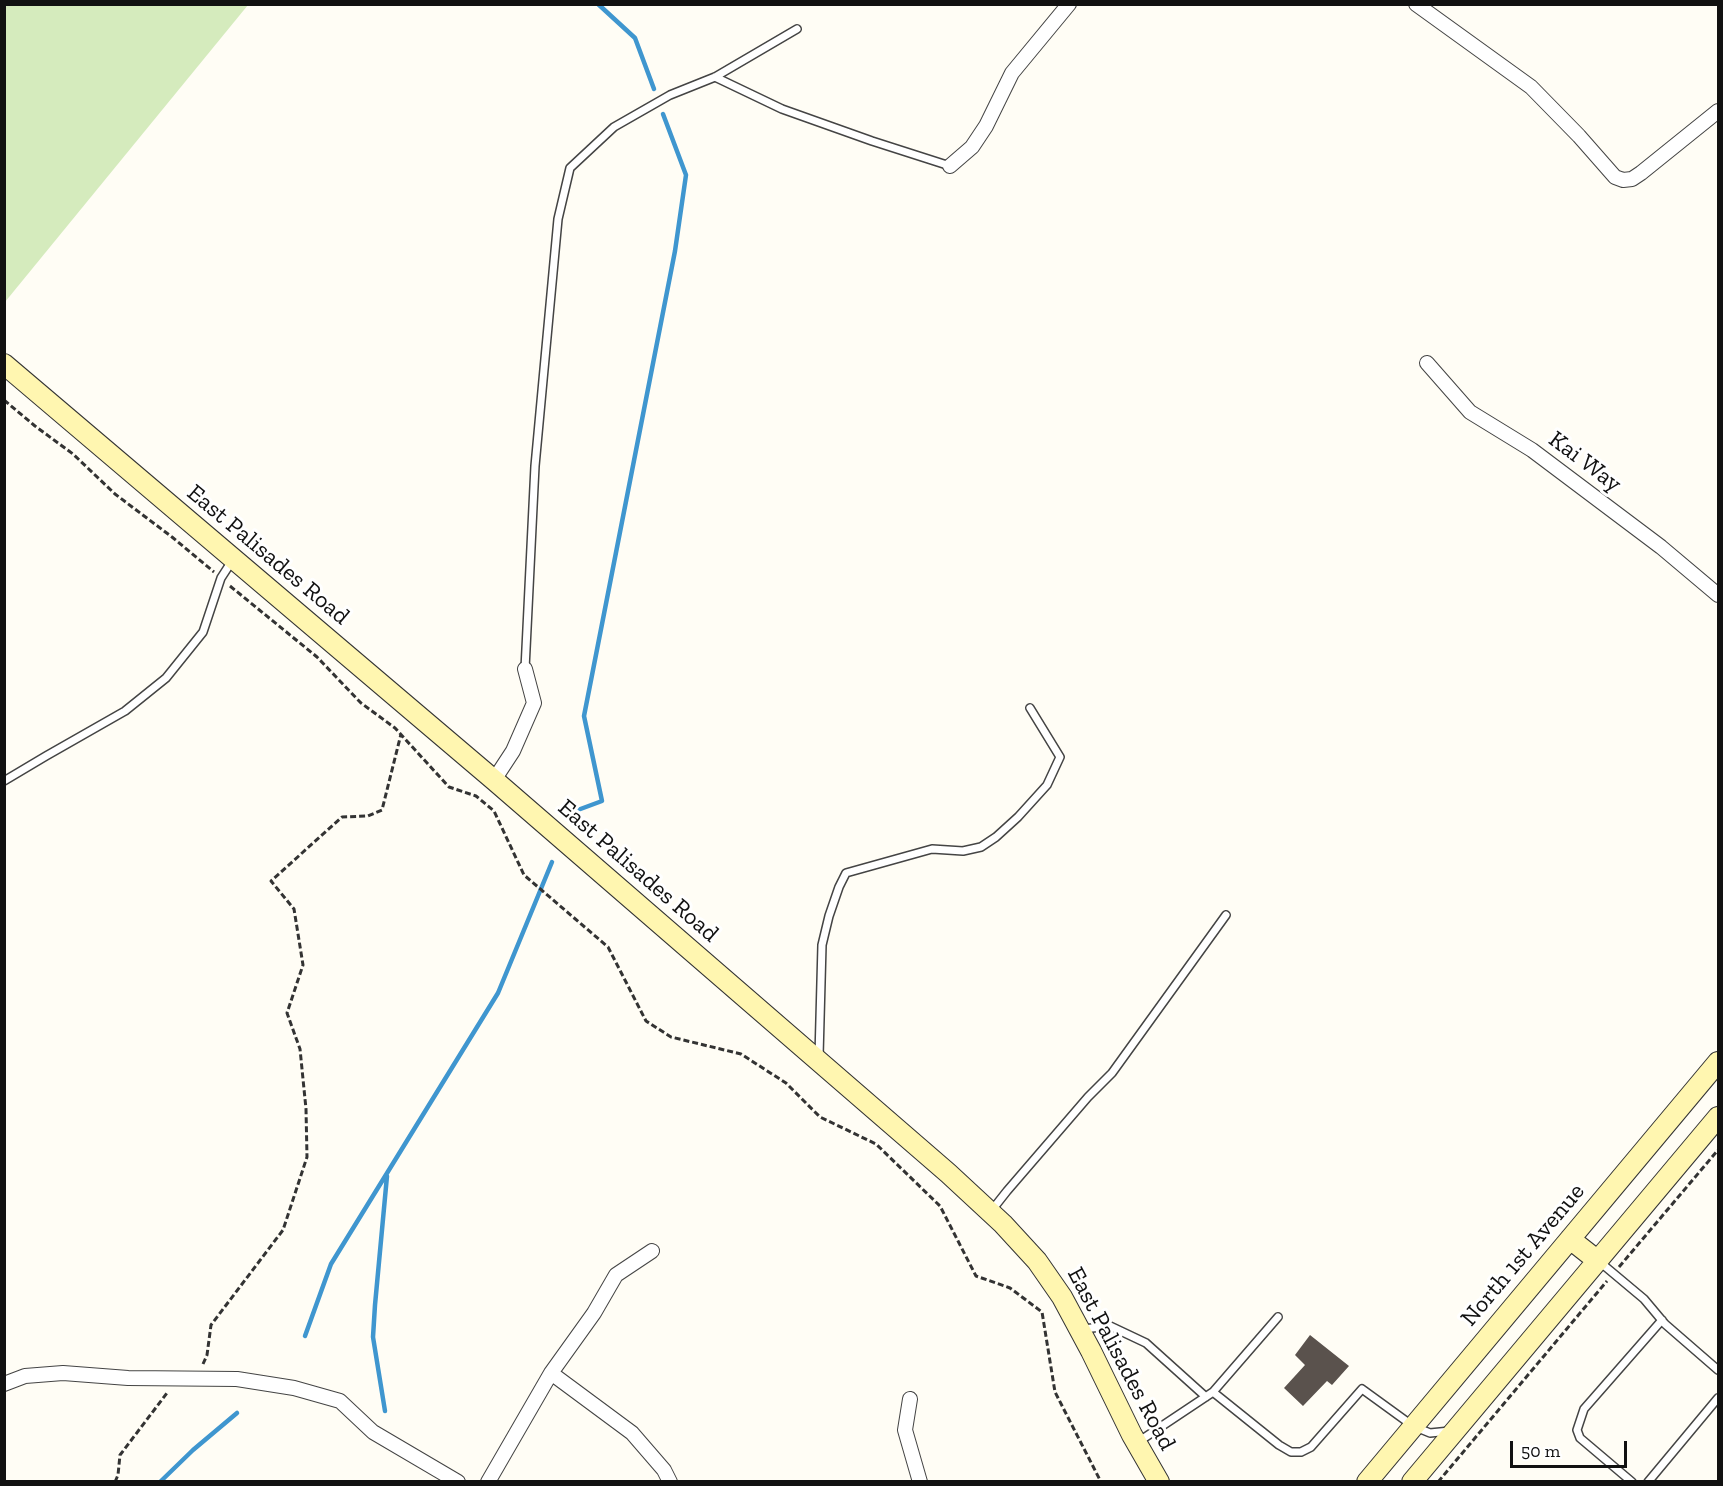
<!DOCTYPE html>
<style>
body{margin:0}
#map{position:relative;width:1723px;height:1486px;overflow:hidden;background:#fffdf5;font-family:"Zilla Slab",serif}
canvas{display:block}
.frame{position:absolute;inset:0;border:6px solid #111;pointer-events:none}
.scale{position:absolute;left:1510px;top:1441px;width:117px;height:27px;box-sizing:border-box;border:3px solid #111;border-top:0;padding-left:8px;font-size:18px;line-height:21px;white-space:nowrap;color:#111;-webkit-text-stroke:4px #fff;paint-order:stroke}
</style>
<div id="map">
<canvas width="1723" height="1486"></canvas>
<div class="frame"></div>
<div class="scale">50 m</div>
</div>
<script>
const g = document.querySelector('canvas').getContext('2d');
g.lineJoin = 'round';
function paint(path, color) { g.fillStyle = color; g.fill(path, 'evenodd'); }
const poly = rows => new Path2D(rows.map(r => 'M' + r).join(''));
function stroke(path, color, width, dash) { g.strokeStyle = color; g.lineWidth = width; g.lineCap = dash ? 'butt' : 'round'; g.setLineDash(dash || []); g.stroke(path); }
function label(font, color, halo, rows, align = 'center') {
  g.font = font + ' "Zilla Slab",serif'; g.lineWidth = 6; g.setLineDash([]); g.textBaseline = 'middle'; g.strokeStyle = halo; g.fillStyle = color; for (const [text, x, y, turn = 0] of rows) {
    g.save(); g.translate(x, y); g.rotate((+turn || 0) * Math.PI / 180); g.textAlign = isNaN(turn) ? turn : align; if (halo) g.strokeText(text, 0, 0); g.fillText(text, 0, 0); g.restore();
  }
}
paint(poly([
 [5,4,248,5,5,302,4,5]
]), '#d5ebbd');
stroke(poly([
 [598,4,635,38,654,89],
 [567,814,602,801,584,716,675,251,686,175,663,114],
 [305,1336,331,1264,498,993,552,862],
 [385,1411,373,1337,375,1305,387,1176],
 [160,1482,193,1450,237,1413]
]), '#3f96cf', 4.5);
paint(poly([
 [1310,1335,1349,1366,1332,1385,1327,1381,1303,1406,1284,1388,1305,1365,1295,1355]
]), '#5a524d');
const lane = poly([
 [715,77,782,109,872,141,950,166],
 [525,669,535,466,558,219,570,168,614,127,670,95,715,77,797,29],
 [4,781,46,756,125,711,166,678,203,632,221,578,232,561],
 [819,1056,822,945,829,916,839,887,846,873,932,849,963,851,981,847,996,837,1018,817,1047,785,1060,757,1030,708],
 [992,1210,1007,1191,1088,1097,1112,1073,1226,915],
 [1601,1263,1644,1299,1665,1324,1718,1370],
 [1083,1329,1110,1326,1146,1343,1206,1397],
 [1213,1392,1278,1317],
 [1138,1442,1213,1392,1279,1445,1291,1452,1301,1452,1311,1447,1362,1389,1413,1426,1430,1433,1450,1431],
 [1632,1482,1580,1438,1577,1430,1584,1409,1662,1320],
 [1648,1482,1718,1398]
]);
const street = poly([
 [1416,4,1531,87,1579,136,1615,177,1623,180,1632,179,1641,173,1718,111],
 [950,166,972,147,986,126,1012,73,1069,4],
 [1427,363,1470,412,1532,450,1661,547,1718,595],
 [494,780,513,751,534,703,525,669],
 [551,1373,632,1433,664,1470,670,1482],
 [4,1384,25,1376,63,1373,128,1378,237,1379,294,1388,340,1401,373,1432,458,1482],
 [910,1399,905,1430,920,1482],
 [488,1482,551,1373,594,1313,616,1275,652,1251]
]);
const secondary = poly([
 [4,364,494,780,948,1173,1003,1224,1037,1261,1062,1297,1091,1351,1132,1435,1159,1482],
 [1570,1239,1598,1261],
 [1367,1482,1718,1062],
 [1412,1482,1718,1117]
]);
stroke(lane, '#444', 10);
stroke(street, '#444', 16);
stroke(secondary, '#333', 22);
stroke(poly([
 [4,400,35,426,73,454,115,494,172,537,214,572],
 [230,586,317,657,361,703,395,728,449,787,476,796,494,811,524,875,608,947,646,1021,671,1037,741,1054,786,1083,820,1117,876,1144,940,1206,976,1276,1010,1288,1042,1312,1055,1392,1101,1482],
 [1619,1267,1718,1150],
 [203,1364,207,1355,211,1325,283,1230,307,1157,306,1109,300,1049,287,1013,303,965,294,909,271,881,342,817,368,816,382,810,401,734],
 [115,1482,118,1475,120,1455,167,1393],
 [1438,1482,1607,1281]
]), '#333', 3, [6, 3]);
stroke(lane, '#fff', 7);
stroke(street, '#fff', 14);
stroke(secondary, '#fff6b0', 20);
label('24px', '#111', '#fff', [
 ["Kai Way",1585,462,37],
 ["East Palisades Road",268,555,40],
 ["East Palisades Road",638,871,41],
 ["North 1st Avenue",1523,1255,-50],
 ["East Palisades Road",1121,1359,62]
]);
</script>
